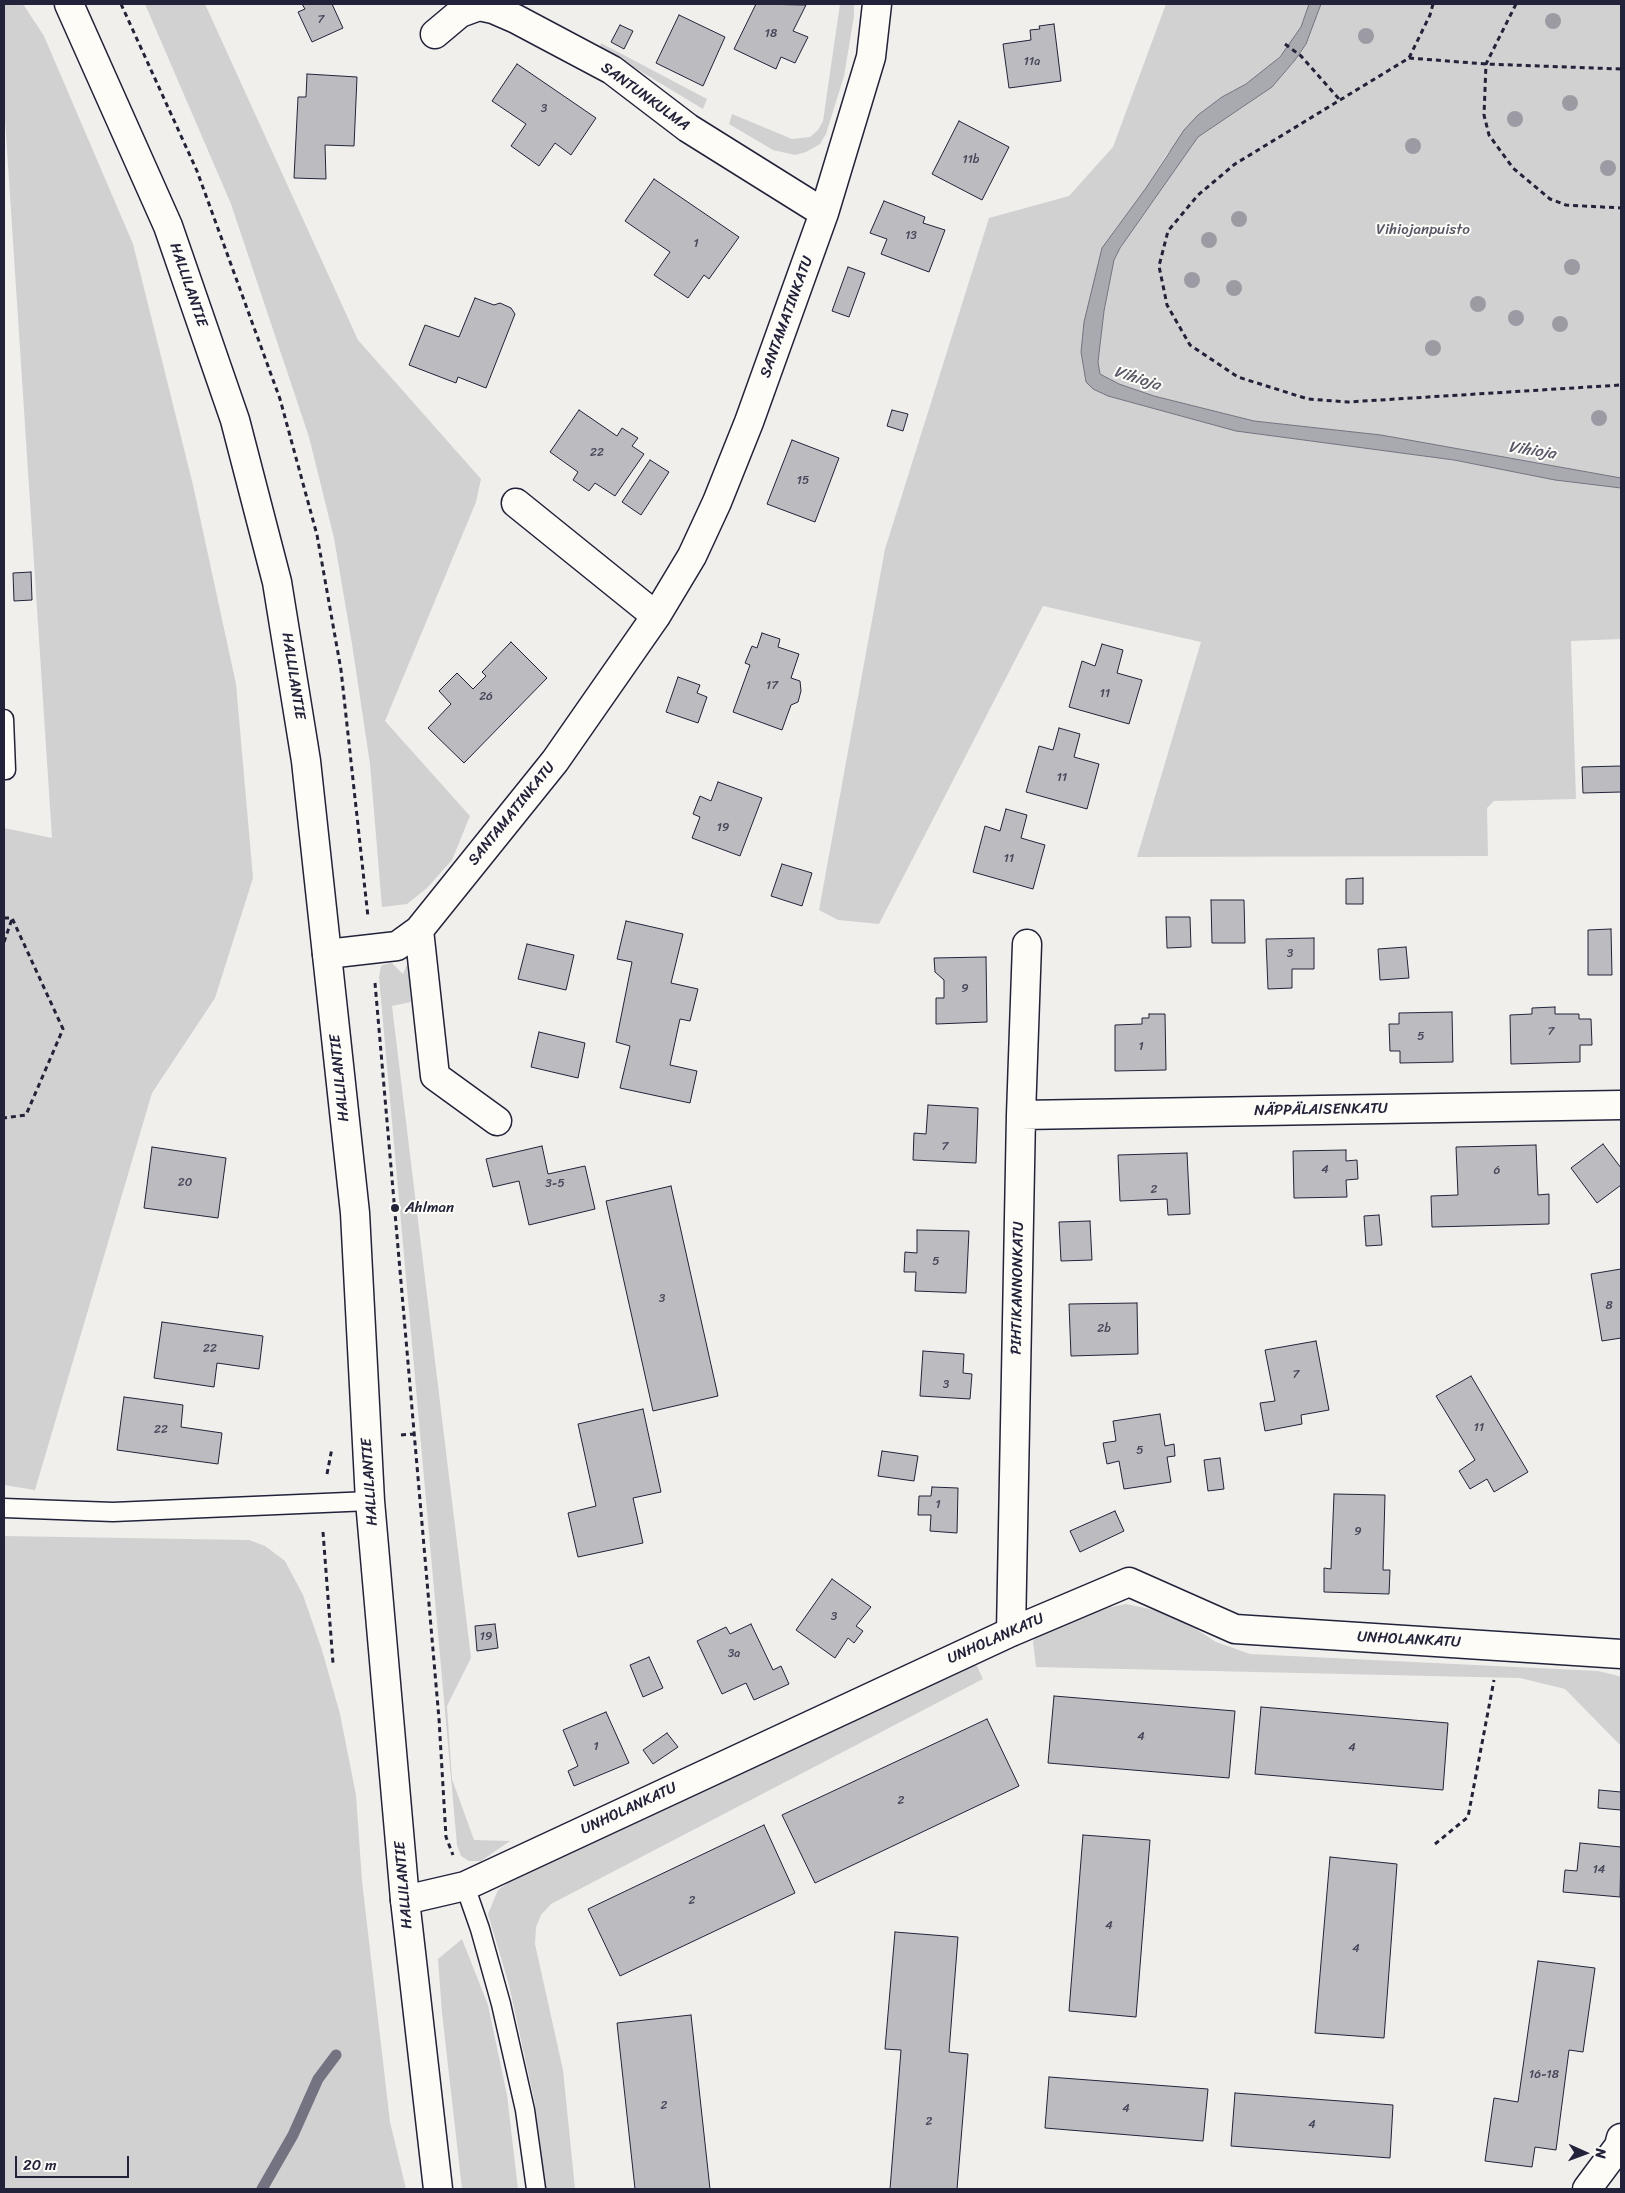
<!DOCTYPE html>
<meta charset="utf-8">
<style>
body{margin:0}
#map{position:relative;width:1625px;height:2193px;overflow:hidden;background:#f0efec;font-family:Sriracha,sans-serif}
canvas{display:block}
.frame{position:absolute;inset:0;border:5px solid #22223b;pointer-events:none}
.north{position:absolute;left:1560px;top:2128px;width:50px;height:50px;-webkit-text-stroke:4px #fdfcf7;paint-order:stroke;rotate:92deg;font-size:14px;font-weight:700;line-height:20px;text-align:center;color:#22223b}
.north::after{content:'';display:block;margin:auto;width:18px;height:22px;background:#22223b;clip-path:polygon(50% 0,100% 100%,50% 72%,0 100%)}
.scale{position:absolute;left:15px;top:2156px;width:114px;height:22px;box-sizing:border-box;border:2px solid #22223b;border-top:0;padding-left:6px;font-size:15px;line-height:18px;white-space:nowrap;color:#22223b;-webkit-text-stroke:4px #fdfcf7;paint-order:stroke}
</style>
<div id="map">
<canvas width="1625" height="2193"></canvas>
<div class="frame"></div>
<div class="north">N</div>
<div class="scale">20 m</div>
</div>
<script>
const g = document.querySelector('canvas').getContext('2d');
g.lineJoin = 'round';
function paint(path, color) { g.fillStyle = color; g.fill(path, 'evenodd'); }
const poly = rows => new Path2D(rows.map(r => 'M' + r).join(''));
function stroke(path, color, width, dash) { g.strokeStyle = color; g.lineWidth = width; g.lineCap = dash ? 'butt' : 'round'; g.setLineDash(dash || []); g.stroke(path); }
function label(font, color, halo, rows, align = 'center') {
  g.font = font + ' Sriracha,sans-serif'; g.lineWidth = 4; g.setLineDash([]); g.textBaseline = 'middle'; g.strokeStyle = halo; g.fillStyle = color; for (const [text, x, y, turn = 0] of rows) {
    g.save(); g.translate(x, y); g.rotate((+turn || 0) * Math.PI / 180); g.textAlign = isNaN(turn) ? turn : align; if (halo) g.strokeText(text, 0, 0); g.fillText(text, 0, 0); g.restore();
  }
}
paint(poly([
 [4,4,23,4,44,36,133,244,193,485,236,684,253,878,215,998,152,1093,35,1490,4,1485,4,828,52,838,4,104],
 [145,4,205,4,358,340,481,479,476,502,385,721,470,816,452,860,427,888,407,904,382,907,370,764,352,644,334,538,309,437,231,204],
 [840,4,854,4,854,16,844,76,826,134,820,144,806,152,795,155,773,150,729,124,732,114,792,139,810,137,818,130,823,121],
 [1166,4,1309,4,1301,27,1287,49,1266,70,1246,84,1222,97,1166,155,1146,188,1114,232,1081,352,1086,382,1108,396,1237,431,1454,460,1555,480,1621,488,1621,639,1571,641,1576,799,1494,801,1487,808,1488,856,1137,857,1201,642,1043,606,879,924,838,920,819,910,885,549,989,218,1069,196,1113,147],
 [1321,4,1621,4,1621,478,1381,435,1254,421,1154,396,1119,384,1100,374,1098,362,1104,311,1114,260,1120,248,1198,137,1272,87,1295,60,1306,44],
 [601,43,707,99,703,109,600,47],
 [408,962,411,1002,392,1006,471,1658,447,1706,452,1779,474,1840,510,1841,481,1861,469,1861,461,1856,457,1845,379,977,381,966,386,964,392,963,403,974],
 [4,1536,249,1540,265,1546,285,1561,303,1595,322,1650,340,1714,356,1795,362,1881,390,2122,406,2189,4,2189],
 [1126,1604,1159,1611,1196,1629,1216,1642,1250,1654,1598,1671,1615,1675,1621,1677,1621,1746,1565,1689,1520,1678,1036,1667,1033,1642,1035,1636,1102,1609],
 [968,1664,977,1666,983,1679,551,1904,541,1915,536,1927,535,1944,563,2070,575,2189,546,2189,535,2104,509,1985,488,1914,498,1890,511,1881],
 [462,1939,488,2005,507,2095,518,2189,462,2189,442,2013,438,1959]
]), '#d2d1d1');
const water = poly([
 [1309,4,1321,4,1306,44,1295,60,1272,87,1198,137,1120,248,1114,260,1104,311,1098,362,1100,374,1119,384,1154,396,1254,421,1381,435,1621,478,1621,488,1555,480,1454,460,1236,431,1108,396,1093,389,1086,382,1081,352,1084,322,1102,248,1146,188,1184,130,1198,115,1222,97,1246,84,1280,57,1301,27,1309,4]
]);
paint(water, '#a9a9b0');
stroke(water, '#737381', 1);
stroke(poly([
 [262,2189,293,2135,318,2079,336,2055]
]), '#737381', 11);
const building = poly([
 [302,4,332,4,343,28,312,42,298,12,305,9,302,4],
 [756,4,806,5,793,31,808,37,795,63,781,57,776,69,734,49,756,4],
 [679,15,725,37,703,86,656,63,679,15],
 [1054,24,1061,81,1009,88,1003,44,1031,40,1030,30,1040,29,1039,26,1054,24],
 [620,25,633,31,624,49,611,42,620,25],
 [517,64,596,118,571,155,555,143,539,166,511,146,526,124,492,101,517,64],
 [307,74,357,77,354,146,325,145,326,179,294,178,298,97,306,97,307,74],
 [959,121,1009,147,982,200,932,174,959,121],
 [654,179,739,237,709,279,704,275,688,298,654,275,670,252,625,221,654,179],
 [884,201,925,217,923,223,945,230,929,272,881,254,887,239,870,233,884,201],
 [848,267,865,273,849,317,832,311,848,267],
 [475,298,494,305,500,303,511,308,515,314,486,388,458,377,456,383,409,365,425,325,459,337,475,298],
 [579,410,617,436,622,428,638,438,632,446,644,454,615,496,595,483,589,491,573,480,578,472,550,452,579,410],
 [892,410,908,414,903,431,887,426,892,410],
 [792,440,839,458,815,522,767,504,792,440],
 [650,460,669,472,641,515,622,502,650,460],
 [31,572,32,600,14,601,13,573,31,572],
 [762,633,780,639,778,647,799,654,791,678,800,681,801,691,798,702,791,705,782,730,733,712,750,665,745,663,752,646,757,648,762,633],
 [511,642,547,678,464,763,428,728,451,704,439,691,457,673,473,689,486,676,482,672,511,642],
 [1102,644,1123,650,1117,673,1142,680,1129,724,1069,707,1082,661,1095,666,1102,644],
 [678,677,700,685,697,693,707,697,698,723,666,712,678,677],
 [1059,728,1080,734,1074,757,1099,764,1087,809,1026,792,1039,746,1053,750,1059,728],
 [1621,766,1621,792,1583,793,1582,767,1621,766],
 [718,782,762,798,740,856,692,838,700,817,693,814,700,796,711,801,718,782],
 [1006,809,1027,815,1021,838,1045,845,1033,889,973,872,985,826,1000,831,1006,809],
 [782,864,812,873,802,906,771,896,782,864],
 [1363,878,1363,904,1346,904,1346,879,1363,878],
 [1211,900,1244,900,1245,943,1212,943,1211,900],
 [1166,917,1190,917,1191,947,1167,948,1166,917],
 [626,921,683,934,671,983,698,989,690,1021,680,1019,670,1065,697,1071,690,1103,620,1088,630,1046,616,1042,632,962,617,959,626,921],
 [1611,929,1612,975,1588,975,1588,930,1611,929],
 [1314,938,1314,969,1292,969,1292,988,1268,989,1266,939,1314,938],
 [527,944,574,955,566,990,518,979,527,944],
 [1406,947,1409,978,1380,980,1378,949,1406,947],
 [986,957,987,1022,936,1024,936,998,944,998,944,980,935,972,934,958,986,957],
 [1555,1007,1555,1014,1579,1014,1579,1019,1591,1019,1592,1045,1580,1045,1580,1062,1511,1064,1510,1015,1532,1014,1532,1008,1555,1007],
 [1452,1012,1453,1062,1400,1063,1400,1051,1390,1051,1389,1024,1399,1024,1399,1013,1452,1012],
 [1149,1014,1165,1014,1166,1070,1115,1071,1115,1025,1142,1024,1142,1018,1149,1018,1149,1014],
 [539,1032,585,1043,578,1078,531,1067,539,1032],
 [928,1105,978,1108,976,1163,913,1160,914,1133,926,1134,928,1105],
 [1603,1144,1621,1168,1621,1185,1597,1203,1571,1168,1603,1144],
 [1536,1145,1538,1195,1549,1194,1549,1224,1432,1227,1431,1196,1458,1195,1456,1147,1536,1145],
 [542,1146,548,1174,585,1166,595,1209,529,1225,519,1181,493,1187,486,1159,542,1146],
 [152,1147,226,1158,218,1218,144,1208,152,1147],
 [1346,1150,1346,1161,1357,1160,1358,1179,1346,1180,1347,1197,1294,1198,1293,1151,1346,1150],
 [1187,1153,1190,1214,1168,1215,1167,1199,1120,1201,1118,1155,1187,1153],
 [671,1186,718,1396,653,1411,606,1201,671,1186],
 [1379,1215,1382,1245,1366,1246,1364,1216,1379,1215],
 [1090,1221,1092,1260,1061,1261,1059,1222,1090,1221],
 [917,1230,969,1231,966,1293,915,1291,916,1272,904,1272,905,1252,917,1253,917,1230],
 [1621,1269,1621,1338,1602,1341,1591,1274,1621,1269],
 [1137,1303,1138,1354,1071,1356,1069,1304,1137,1303],
 [162,1322,263,1336,259,1369,217,1363,214,1387,154,1378,162,1322],
 [1316,1341,1329,1410,1301,1415,1302,1424,1265,1431,1260,1403,1275,1401,1265,1350,1316,1341],
 [923,1351,964,1354,963,1373,972,1374,970,1399,920,1396,923,1351],
 [1471,1376,1528,1472,1494,1492,1487,1479,1470,1489,1459,1471,1475,1460,1436,1396,1471,1376],
 [124,1397,183,1405,181,1427,222,1433,218,1464,117,1450,124,1397],
 [643,1409,661,1492,633,1498,643,1543,578,1557,568,1513,596,1506,578,1424,643,1409],
 [1160,1414,1165,1446,1174,1444,1175,1456,1167,1457,1171,1482,1124,1489,1119,1461,1107,1464,1103,1443,1116,1441,1113,1421,1160,1414],
 [882,1451,918,1456,914,1481,878,1476,882,1451],
 [1220,1458,1224,1489,1208,1491,1204,1460,1220,1458],
 [932,1487,958,1488,957,1533,930,1531,931,1515,918,1515,919,1496,931,1496,932,1487],
 [1334,1494,1385,1495,1383,1570,1390,1570,1389,1594,1324,1592,1324,1568,1331,1569,1334,1494],
 [1115,1511,1124,1531,1080,1552,1070,1531,1115,1511],
 [832,1579,871,1607,856,1626,863,1631,854,1643,848,1638,835,1658,796,1630,832,1579],
 [495,1624,498,1648,477,1651,475,1626,495,1624],
 [751,1624,773,1670,781,1666,789,1684,754,1700,746,1683,722,1694,697,1641,726,1627,730,1634,751,1624],
 [649,1657,663,1688,643,1697,630,1665,649,1657],
 [1054,1696,1235,1711,1229,1778,1048,1763,1054,1696],
 [1261,1707,1448,1723,1443,1790,1255,1774,1261,1707],
 [606,1712,629,1763,574,1786,568,1771,578,1766,563,1730,606,1712],
 [987,1719,1019,1786,815,1883,782,1815,987,1719],
 [667,1733,678,1747,653,1764,643,1750,667,1733],
 [1599,1790,1621,1792,1621,1810,1598,1808,1599,1790],
 [764,1825,795,1893,620,1976,588,1909,764,1825],
 [1083,1835,1150,1840,1136,2017,1069,2011,1083,1835],
 [1580,1843,1621,1847,1620,1897,1563,1892,1565,1870,1577,1871,1580,1843],
 [1330,1857,1397,1864,1384,2038,1315,2033,1330,1857],
 [895,1932,958,1937,949,2052,968,2054,957,2189,890,2189,901,2050,885,2049,895,1932],
 [1538,1961,1595,1968,1583,2052,1569,2050,1556,2150,1535,2147,1532,2167,1485,2161,1494,2098,1518,2102,1538,1961],
 [691,2015,710,2189,635,2189,617,2023,691,2015],
 [1049,2077,1208,2089,1203,2141,1045,2128,1049,2077],
 [1235,2093,1393,2105,1390,2158,1231,2146,1235,2093]
]);
paint(building, '#bcbcc0');
stroke(building, '#22223b', 1);
const lane = poly([
 [4,719,6,770],
 [4,1508,113,1512,370,1501],
 [465,1886,480,1929,501,2004,525,2110,536,2189]
]);
const street = poly([
 [435,34,460,13,479,6,493,9,516,19,612,70,688,128,824,213],
 [516,503,656,616],
 [419,930,435,1076,497,1121],
 [327,954,397,946,419,930,555,761,656,616,692,556,717,502,749,422,824,213,871,57,877,4],
 [1021,1115,1621,1105],
 [1011,1632,1021,1115,1027,944],
 [405,1900,465,1886,1011,1632,1129,1582,1235,1629,1621,1654],
 [1587,2189,1619,2146,1621,2138]
]);
const secondary = poly([
 [69,4,168,226,235,420,277,582,306,761,355,1213,370,1501,405,1900,438,2189]
]);
stroke(lane, '#22223b', 21);
stroke(street, '#22223b', 31);
stroke(secondary, '#22223b', 31);
stroke(poly([
 [121,4,197,171,280,399,317,535,341,670,368,917],
 [1433,4,1430,15,1409,58,1235,164,1198,195,1168,231,1159,266,1167,305,1190,345,1238,377,1308,399,1348,402,1621,385],
 [1516,4,1486,64,1484,115,1489,135,1513,168,1550,199,1566,205,1621,208],
 [1285,44,1301,56,1340,100],
 [1409,58,1486,64,1621,69],
 [4,918,12,918,63,1029,26,1115,4,1118],
 [4,942,12,919],
 [375,983,439,1719,446,1837,453,1855],
 [401,1435,414,1434],
 [327,1474,332,1448],
 [323,1532,333,1663],
 [1435,1844,1468,1817,1494,1680]
]), '#22223b', 3, [5, 4]);
stroke(lane, '#fdfcf7', 18);
stroke(street, '#fdfcf7', 28);
stroke(secondary, '#fdfcf7', 28);
g.fillStyle = '#9c9ba3';
for (const [x, y] of [
 [1553,21],
 [1366,36],
 [1570,103],
 [1515,119],
 [1413,146],
 [1608,168],
 [1239,219],
 [1209,240],
 [1572,267],
 [1192,280],
 [1234,288],
 [1478,304],
 [1516,318],
 [1560,324],
 [1433,348],
 [1599,418]
]) { g.beginPath(); g.arc(x, y, 8, 0, 2 * Math.PI); g.fill(); }
for (const [x, y, r, color] of [
 [395,1208,5,"#22223b"]
]) { const dot = new Path2D(); dot.arc(x, y, r, 0, 2 * Math.PI); g.fillStyle = color; g.fill(dot); stroke(dot, '#fdfcf7', 2); }
label('12px', '#48485c', null, [
 ["7",321,20],
 ["18",771,34],
 ["11a",1032,62],
 ["3",544,109],
 ["11b",971,160],
 ["13",911,236],
 ["1",696,244],
 ["22",597,453],
 ["15",803,481],
 ["17",772,686],
 ["11",1105,694],
 ["26",486,697],
 ["11",1062,778],
 ["19",723,828],
 ["11",1009,859],
 ["3",1290,954],
 ["9",965,989],
 ["7",1551,1032],
 ["5",1421,1037],
 ["1",1141,1047],
 ["7",945,1147],
 ["4",1325,1170],
 ["6",1497,1171],
 ["20",185,1183],
 ["3-5",555,1184],
 ["2",1154,1190],
 ["5",936,1262],
 ["3",662,1299],
 ["8",1609,1306],
 ["2b",1104,1329],
 ["22",210,1349],
 ["7",1296,1375],
 ["3",946,1385],
 ["11",1479,1428],
 ["22",161,1430],
 ["5",1140,1451],
 ["1",938,1505],
 ["9",1358,1532],
 ["3",834,1617],
 ["19",486,1637],
 ["3a",734,1654],
 ["4",1141,1737],
 ["1",596,1747],
 ["4",1352,1748],
 ["2",901,1801],
 ["14",1599,1870],
 ["2",692,1901],
 ["4",1109,1926],
 ["4",1356,1949],
 ["16-18",1544,2075],
 ["2",664,2106],
 ["4",1126,2109],
 ["2",929,2122],
 ["4",1312,2125]
]);
label('15px', '#22223b', '#fdfcf7', [
 ["SANTUNKULMA",645,97,36],
 ["HALLILANTIE",188,285,71],
 ["SANTAMATINKATU",787,317,-70],
 ["HALLILANTIE",293,676,81],
 ["SANTAMATINKATU",512,814,-51],
 ["HALLILANTIE",340,1078,-96],
 ["NÄPPÄLAISENKATU",1321,1110,-1],
 ["PIHTIKANNONKATU",1018,1288,-89],
 ["HALLILANTIE",370,1482,-94],
 ["UNHOLANKATU",996,1639,-24],
 ["UNHOLANKATU",1409,1640,3],
 ["UNHOLANKATU",629,1809,-25],
 ["HALLILANTIE",404,1885,-95]
]);
label('15px', '#575768', '#fdfcf7', [
 ["Vihiojanpuisto",1423,230]
]);
label('15px', '#22223b', '#fdfcf7', [
 ["Ahlman",405,1208]
], 'left');
label('italic 16px', '#58586a', '#fdfcf7', [
 ["Vihioja",1137,379,18],
 ["Vihioja",1532,451,9]
]);
</script>
